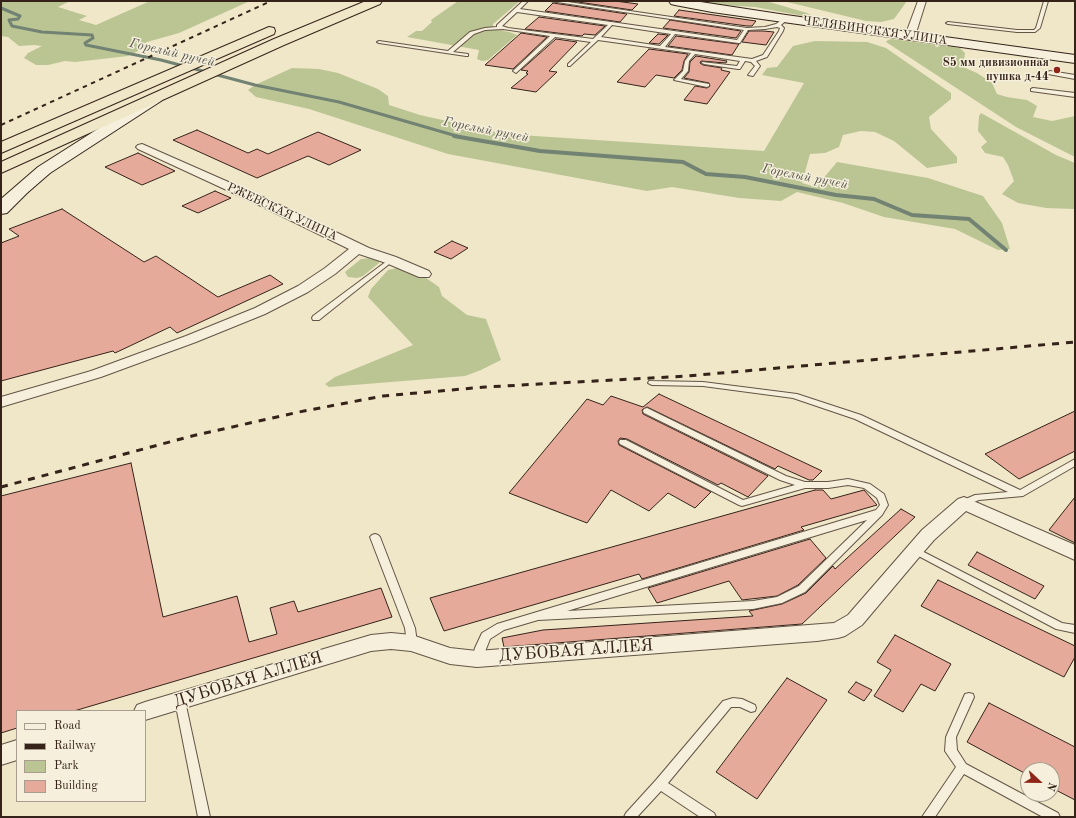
<!DOCTYPE html>
<meta charset="utf-8">
<style>
body{margin:0}
#map{position:relative;width:1076px;height:818px;overflow:hidden;background:#efe7c8;font-family:"Old Standard TT",serif}
canvas{display:block}
.frame{position:absolute;inset:0;border:2px solid #35231a;pointer-events:none}
.legend{position:absolute;left:16px;top:710px;width:130px;height:92px;box-sizing:border-box;background:#f5efdb;border:1px solid #a89d8e;margin:0;padding:5px 7px;list-style:none;font-size:12px;color:#35231a}
.legend li{display:flex;align-items:center;gap:8px;height:20px}
.legend b{width:20px;border:1px solid #a89d8e}
.north{position:absolute;left:1020px;top:762px;width:40px;height:40px;box-sizing:border-box;background:#f5efdb;border:1px solid #a89d8e;border-radius:50%;rotate:112deg;font-size:11px;font-weight:700;line-height:16px;text-align:center;color:#35231a}
.north::after{content:'';display:block;margin:auto;width:14px;height:18px;background:#8f2418;clip-path:polygon(50% 0,100% 100%,50% 72%,0 100%)}
</style>
<div id="map">
<canvas width="1076" height="818"></canvas>
<div class="frame"></div>
<ul class="legend">
<li><b style="height:5px;background:#f5efdb"></b>Road</li>
<li><b style="height:5px;background:#35231a"></b>Railway</li>
<li><b style="height:11px;background:#bbc594"></b>Park</li>
<li><b style="height:11px;background:#e6aa9a"></b>Building</li>
</ul>
<div class="north">N</div>
</div>
<script>
const g = document.querySelector('canvas').getContext('2d');
g.lineJoin = 'round';
function paint(path, color) { g.fillStyle = color; g.fill(path, 'evenodd'); }
const poly = rows => new Path2D(rows.map(r => 'M' + r).join(''));
function stroke(path, color, width, dash) { g.strokeStyle = color; g.lineWidth = width; g.lineCap = dash ? 'butt' : 'round'; g.setLineDash(dash || []); g.stroke(path); }
function label(font, color, halo, rows, align = 'center') {
  g.font = font + ' "Old Standard TT",serif'; g.lineWidth = 3; g.setLineDash([]); g.textBaseline = 'middle'; g.strokeStyle = halo; g.fillStyle = color; for (const [text, x, y, turn = 0] of rows) {
    g.save(); g.translate(x, y); g.rotate((+turn || 0) * Math.PI / 180); g.textAlign = isNaN(turn) ? turn : align; if (halo) g.strokeText(text, 0, 0); g.fillText(text, 0, 0); g.restore();
  }
}
paint(poly([
 [1,1,70,1,58,7,87,16,79,20,96,25,150,1,250,1,179,33,147,42,141,45,138,48,138,51,128,56,75,62,65,61,48,65,36,65,24,58,28,53,42,46,34,45,19,46,8,37,1,36],
 [458,1,520,1,493,24,493,27,498,30,509,32,517,35,488,60,482,61,477,59,479,50,407,37,416,31,422,31,432,22,431,20],
 [695,1,766,1,807,13,819,19,755,7,721,5],
 [783,1,907,1,894,19,881,22,866,21],
 [892,39,960,48,965,53,963,67,977,73,992,83,997,94,1007,97,1027,100,1037,106,1033,117,1052,121,1075,116,1075,157,1016,127,886,42,888,40],
 [815,41,867,42,886,48,951,93,951,99,929,117,931,129,957,157,957,163,927,168,894,141,875,132,861,131,843,135,839,147,825,153,810,154,802,183,816,187,837,162,928,178,983,196,1002,223,1010,249,998,250,955,229,884,217,843,203,797,192,781,201,739,198,672,187,647,191,448,154,309,109,256,97,248,90,255,85,292,68,319,69,338,73,378,89,388,96,389,105,420,115,505,134,764,151,804,83,762,75,767,68,777,67,793,46],
 [981,113,1056,155,1075,163,1075,209,1046,208,1018,203,1002,194,1014,181,1008,165,1003,157,985,153,981,147,987,142,978,131,979,116],
 [371,258,379,261,379,263,363,276,357,278,348,277,345,272,361,259],
 [397,268,426,278,439,287,442,296,467,315,486,319,501,360,481,370,465,376,329,387,325,384,335,377,413,345,368,297,371,289,388,270]
]), '#bbc594');
stroke(poly([
 [1,8,20,16,18,19,9,20,12,26,42,32,92,35,93,38,85,43,86,45,161,60,255,85,339,102,460,137]
]), '#728273', 3);
stroke(poly([
 [454,136,540,151,683,162,706,174,745,177,836,195,874,199,912,215,969,219,1006,250]
]), '#728273', 4);
const building = poly([
 [571,1,615,1,638,4,632,10,571,1],
 [553,3,627,14,620,22,545,11,553,3],
 [679,10,756,21,752,26,747,26,674,16,679,10],
 [539,17,605,26,595,35,584,34,582,36,525,29,539,17],
 [670,20,741,31,736,38,663,28,670,20],
 [749,31,763,31,774,32,766,45,742,42,749,31],
 [521,33,547,37,513,69,485,65,521,33],
 [658,34,668,35,659,44,649,43,658,34],
 [676,36,738,44,739,44,732,55,668,46,676,36],
 [556,39,577,42,549,71,557,72,536,92,511,88,528,74,526,73,528,71,521,70,556,39],
 [649,49,688,54,684,61,682,70,674,78,656,75,645,87,617,82,649,49],
 [696,56,727,61,726,63,701,61,700,63,703,65,722,68,721,70,730,72,707,104,684,100,695,86,707,88,710,86,709,83,684,78,689,72,690,62,696,56],
 [197,130,248,153,257,149,268,154,318,132,361,150,329,165,308,156,257,178,173,140,197,130],
 [138,153,175,171,142,185,105,167,138,153],
 [215,191,231,198,198,213,182,206,215,191],
 [62,209,144,262,156,256,218,297,270,275,283,284,177,333,170,327,115,353,113,351,1,381,1,243,19,236,9,229,62,209],
 [452,241,468,248,451,259,434,252,452,241],
 [659,394,822,471,813,480,809,480,778,466,775,469,647,407,642,410,643,414,768,476,748,497,721,483,718,485,627,439,620,438,618,441,619,445,711,492,695,508,668,493,649,511,611,490,587,523,509,493,587,399,603,405,611,396,643,407,659,394],
 [1075,411,1075,451,1019,479,985,454,1075,411],
 [131,463,163,617,237,596,249,642,277,634,270,608,294,601,298,612,381,588,392,617,74,711,17,711,17,728,1,733,1,496,131,463],
 [815,490,823,490,831,499,864,490,877,505,801,527,804,530,642,579,639,574,444,631,430,598,815,490],
 [1075,497,1075,543,1049,530,1075,497],
 [901,509,915,517,802,624,504,647,502,638,543,630,753,616,749,611,782,604,806,593,833,566,835,569,901,509],
 [810,539,826,558,798,585,777,596,742,600,729,581,657,603,648,588,810,539],
 [977,552,1044,586,1035,599,968,565,977,552],
 [938,580,1075,646,1075,657,1064,677,921,606,938,580],
 [895,635,951,664,935,691,921,684,903,712,874,696,891,670,877,662,895,635],
 [787,678,827,700,757,799,716,772,787,678],
 [856,682,872,690,864,701,848,692,856,682],
 [989,703,1075,747,1075,800,1052,788,1052,770,1028,770,1028,775,967,742,989,703]
]);
paint(building, '#e6aa9a');
stroke(building, '#35231a', 1);
const lane = poly([
 [523,1,528,1,520,9,737,40,744,30,550,1,561,1,747,28,765,27,776,24,784,18,788,19,781,25,784,28,783,31,767,57,756,61,760,66,753,76,748,75,755,66,751,62,745,61,740,69,738,69,704,64,702,63,702,62,737,66,740,61,695,54,689,61,688,71,681,79,709,84,709,86,707,87,674,80,683,71,685,61,691,53,598,40,570,66,568,66,568,64,591,42,555,37,516,73,513,71,514,70,550,36,503,29,485,30,474,34,453,52,468,54,468,56,466,56,379,43,377,42,379,41,448,51,470,32,485,28,497,27,497,25,523,1],
 [517,12,608,25,593,39,508,28,502,26,517,12],
 [612,25,671,34,660,46,601,37,612,25],
 [777,27,780,28,779,31,763,55,752,59,665,47,675,34,738,43,740,43,748,30,765,29,777,27],
 [1044,1,1048,1,1040,28,1035,32,1017,32,948,24,946,23,948,22,1017,30,1034,30,1036,28,1044,1],
 [1050,71,1075,75,1075,79,1048,74,1048,72,1050,71],
 [1033,88,1075,93,1075,97,1031,91,1031,89,1033,88],
 [391,258,394,260,393,261,319,320,313,320,312,318,313,316,391,258],
 [649,381,703,382,797,394,861,415,1020,490,1075,459,1075,466,1023,496,979,500,964,506,961,505,960,503,961,501,975,495,1008,492,855,419,793,398,703,386,652,385,648,383,649,381],
 [647,408,786,476,805,482,828,482,848,479,870,484,884,494,888,505,882,515,805,592,782,603,753,609,538,620,504,630,490,639,481,662,477,663,473,662,472,659,475,648,482,633,497,624,876,510,880,505,877,498,864,488,848,485,828,488,805,488,742,506,739,505,620,444,619,442,620,440,626,440,743,500,795,485,780,480,644,413,643,411,644,409,647,408],
 [867,520,799,586,777,597,753,601,567,611,867,520],
 [375,534,378,535,380,537,415,628,417,643,416,646,412,647,408,646,407,643,405,628,370,537,372,535,375,534],
 [914,547,1062,623,1075,625,1075,633,1056,629,911,552,909,550,911,548,914,547],
 [969,693,973,694,974,697,956,737,957,750,966,764,1058,813,1060,817,1043,817,964,774,935,817,922,817,956,767,945,751,946,737,965,694,969,693],
 [180,697,184,698,185,701,210,817,198,817,175,701,176,698,180,697],
 [733,698,742,699,755,705,756,708,755,711,751,712,740,707,731,707,668,783,714,813,716,817,700,817,661,791,637,817,624,817,626,813,656,780,723,701,733,698]
]);
const street = poly([
 [918,1,926,1,915,36,910,39,905,36,918,1],
 [142,144,267,199,369,248,396,257,429,271,431,274,429,277,419,277,386,263,359,254,335,274,308,292,265,314,196,342,101,377,1,407,1,397,91,371,186,336,255,308,298,286,325,268,349,249,259,205,138,149,136,147,138,145,142,144],
 [964,497,1075,545,1075,560,966,511,934,540,921,555,862,625,845,636,838,638,817,641,477,667,450,664,411,651,391,649,371,651,145,720,145,711,134,711,137,705,145,702,371,635,391,633,412,635,450,648,477,651,834,623,848,615,922,530,958,499,964,497],
 [17,740,17,760,1,765,1,745,17,740]
]);
const secondary = poly([
 [669,1,694,1,786,15,1075,55,1075,63,712,12,675,5,671,4,669,1],
 [156,94,161,95,163,98,161,101,50,173,27,193,7,213,1,214,1,199,38,167,151,95,156,94]
]);
const highway = poly([
 [366,1,382,1,380,4,284,45,1,173,1,162,274,39,366,1],
 [269,27,274,28,275,31,274,34,1,153,1,142,269,27]
]);
stroke(lane, '#645446', 2);
stroke(street, '#645446', 2);
stroke(secondary, '#35231a', 2);
stroke(highway, '#35231a', 2);
paint(lane, '#f5efdb');
paint(street, '#f5efdb');
paint(secondary, '#f5efdb');
paint(highway, '#efe7c8');
stroke(poly([
 [1,125,271,1]
]), '#35231a', 2, [4.5, 4.5]);
stroke(poly([
 [1,487,192,436,299,412,383,396,485,387,687,376,1075,342]
]), '#35231a', 3, [7, 7]);
for (const [x, y, r, color] of [
 [1057,70,4,"#8f2418"]
]) { const dot = new Path2D(); dot.arc(x, y, r, 0, 2 * Math.PI); g.fillStyle = color; g.fill(dot); stroke(dot, '#f5efdb', 1.5); }
label('12px', '#35231a', '#f5efdb', [
 ["ЧЕЛЯБИНСКАЯ УЛИЦА",875,31,8],
 ["РЖЕВСКАЯ УЛИЦА",282,212,25]
]);
label('bold 12px', '#35231a', '#f5efdb', [
 ["85 мм дивизионная",1049,63],
 ["пушка д-44",1049,77]
], 'right');
label('italic 13px', '#545247', '#f5efdb', [
 ["Горелый ручей",172,53,13],
 ["Горелый ручей",486,130,11],
 ["Горелый ручей",805,177,11]
]);
label('17px', '#35231a', '#f5efdb', [
 ["ДУБОВАЯ АЛЛЕЯ",576,651,-4],
 ["ДУБОВАЯ АЛЛЕЯ",248,680,-17]
]);
</script>
